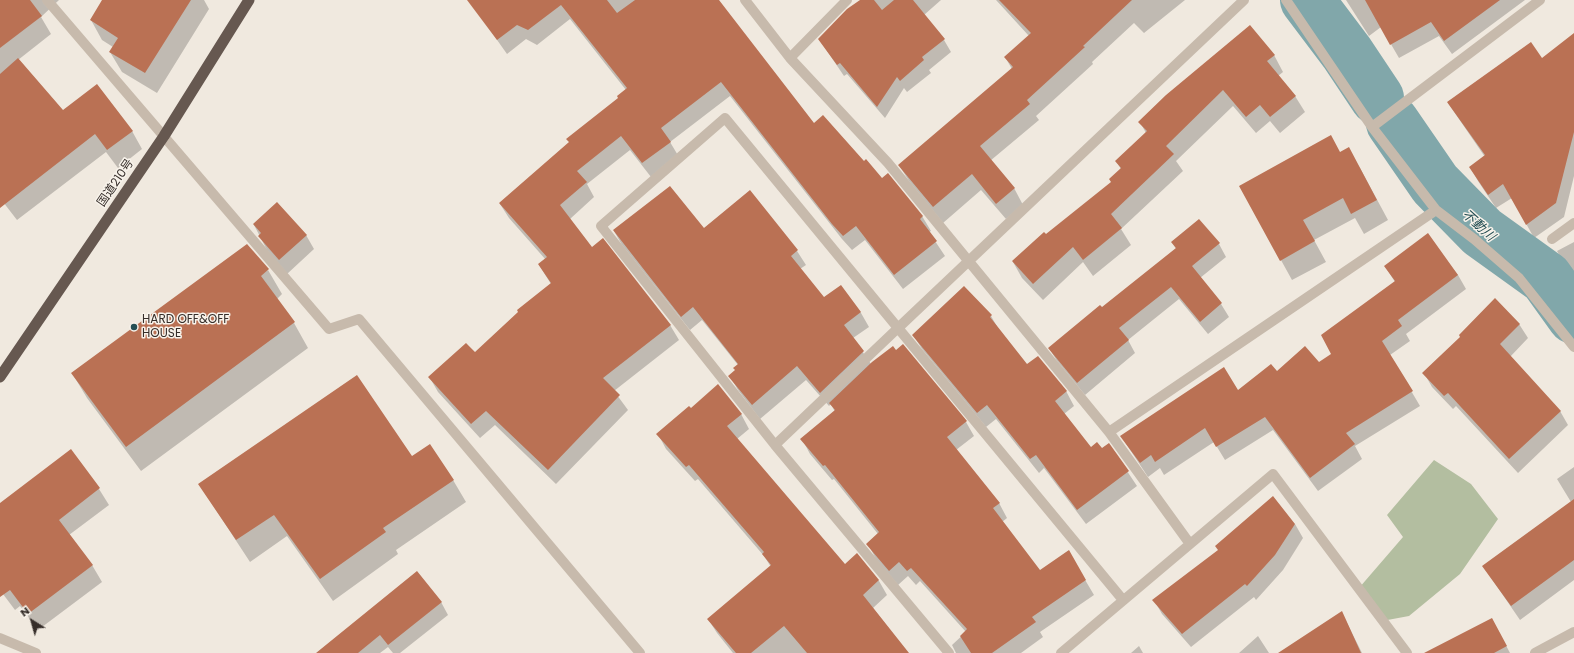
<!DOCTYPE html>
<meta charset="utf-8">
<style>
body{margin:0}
#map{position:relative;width:1574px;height:653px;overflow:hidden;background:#f0e9df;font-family:Poppins,sans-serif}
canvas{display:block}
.north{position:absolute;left:12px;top:601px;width:40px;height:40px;-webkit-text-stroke:3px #f8f3eb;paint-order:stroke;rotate:323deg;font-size:11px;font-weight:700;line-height:16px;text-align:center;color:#362e2a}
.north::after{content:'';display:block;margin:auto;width:14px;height:18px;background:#362e2a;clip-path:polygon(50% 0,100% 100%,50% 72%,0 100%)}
</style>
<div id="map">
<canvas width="1574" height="653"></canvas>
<div class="north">N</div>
</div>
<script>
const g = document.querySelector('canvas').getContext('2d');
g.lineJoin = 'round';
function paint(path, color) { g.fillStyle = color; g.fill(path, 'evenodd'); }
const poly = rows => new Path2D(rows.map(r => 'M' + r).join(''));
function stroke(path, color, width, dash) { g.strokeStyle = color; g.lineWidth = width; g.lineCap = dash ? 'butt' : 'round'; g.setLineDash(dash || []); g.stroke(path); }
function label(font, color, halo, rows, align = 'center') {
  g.font = font + ' Poppins,"Noto Sans JP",sans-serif'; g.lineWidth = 3; g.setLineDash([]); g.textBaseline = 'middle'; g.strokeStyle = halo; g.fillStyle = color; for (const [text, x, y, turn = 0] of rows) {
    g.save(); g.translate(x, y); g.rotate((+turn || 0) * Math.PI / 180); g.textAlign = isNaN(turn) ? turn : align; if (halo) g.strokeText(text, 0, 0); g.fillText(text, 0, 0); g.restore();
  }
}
paint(poly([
 [1434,460,1471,484,1498,519,1460,574,1409,616,1382,621,1359,588,1403,537,1387,515]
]), '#b3bea0');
paint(poly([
 [0,0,59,0,41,17,51,34,18,60,63,112,132,131,142,149,118,168,106,152,17,220,0,198],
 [103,0,204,0,209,9,157,93,122,72,110,52,113,47,102,40,91,20],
 [495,0,718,0,814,124,864,162,922,216,931,231,929,232,945,256,903,289,865,240,852,250,842,239,730,96,670,142,679,157,651,177,630,150,587,184,594,197,570,219,592,248,670,325,679,340,614,391,628,410,556,484,495,425,480,438,438,392,430,378,475,353,551,284,539,265,546,260,509,218,500,204,619,99,626,90,570,19,537,45,526,39,507,54,478,13],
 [861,0,941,0,924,15,944,40,951,52,929,70,931,73,907,92,904,88,885,118,847,74,844,76,819,39],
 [996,0,1185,0,1144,33,1134,23,1092,62,1093,64,1036,116,1039,120,990,161,1014,188,1023,205,1006,219,981,190,943,223,909,181,899,165,1012,69,1005,57,1029,36],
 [1346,0,1525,0,1452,54,1439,36,1399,58,1381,27,1369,36],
 [1574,34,1574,176,1564,217,1534,238,1512,198,1496,208,1478,181,1470,167,1485,157,1448,103,1542,59],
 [1274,55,1283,72,1278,76,1295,96,1305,112,1280,133,1270,121,1256,133,1233,106,1176,161,1183,171,1121,229,1131,245,1093,276,1083,262,1043,300,1022,278,1013,262,1112,182,1121,169,1116,161,1146,133,1140,122],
 [1340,153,1360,168,1388,220,1364,234,1355,218,1314,240,1326,262,1292,280,1240,186],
 [750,192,797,251,806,265,800,269,824,299,841,286,861,313,869,327,853,338,871,364,966,422,974,436,956,450,999,503,1007,518,1002,522,1040,571,1068,551,1094,595,1040,632,1043,637,1021,653,956,653,952,645,966,632,920,581,916,585,908,576,898,585,876,559,868,544,878,534,834,479,832,480,810,454,802,439,835,412,831,404,829,406,806,380,760,419,738,390,730,376,736,371,738,365,702,320,690,330,622,245,614,231,703,229],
 [1199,220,1219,244,1226,257,1200,278,1221,304,1229,317,1208,334,1179,299,1128,340,1135,353,1085,395,1057,361,1049,348,1102,309,1176,249,1172,242],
 [254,225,306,235,314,249,287,274,267,250],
 [1427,235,1458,275,1466,289,1406,334,1410,341,1390,355,1420,406,1355,446,1362,459,1318,491,1273,430,1225,460,1214,442,1164,475,1160,468,1148,477,1121,436,1238,391,1277,373,1319,363,1333,354,1395,282,1385,266],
 [1574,242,1574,273,1565,265,1557,251],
 [268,270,282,294,277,299,294,323,308,348,141,471,87,398,72,373],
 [964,287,991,316,999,330,1027,366,1066,391,1074,406,1064,414,1091,448,1101,449,1109,444,1137,486,1086,524,1044,468,1039,473,996,419,986,427,922,349,913,335],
 [1519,324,1528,338,1510,357,1560,411,1568,425,1518,473,1456,406,1453,409,1432,387,1424,373,1461,337],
 [691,409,741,414,749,429,737,439,845,565,857,554,879,581,887,595,873,608,908,653,733,653,717,633,708,619,771,567,764,556,698,479,695,481,666,449,658,434],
 [71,451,99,489,109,505,69,535,92,565,102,582,38,630,20,606,15,610,0,590,0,507],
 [412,457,453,480,466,502,396,550,398,554,333,601,287,536,250,562,199,484],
 [1574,467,1574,580,1520,620,1483,566,1571,502,1557,479],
 [1295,524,1303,538,1283,570,1256,600,1254,597,1191,647,1162,614,1154,600],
 [441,602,448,615,400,653,393,653,388,647,380,653,336,653],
 [1342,613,1362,653,1280,653],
 [1492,619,1510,653,1470,653],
 [1258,636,1269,653,1239,653],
 [1139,646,1143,653,1131,653]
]), '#0003');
stroke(poly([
 [1307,0,1347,53,1377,98],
 [1393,123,1435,184,1482,232,1546,278,1574,317]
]), '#81a7aa', 54);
paint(poly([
 [0,0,30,0,42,16,0,48],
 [102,0,191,0,145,73,109,52,118,38,90,20],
 [467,0,607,0,617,13,635,0,719,0,814,123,823,115,864,161,866,159,882,178,888,173,923,216,920,219,937,241,894,275,856,226,843,236,832,224,721,82,661,128,671,142,642,163,621,136,577,171,587,182,560,205,592,247,603,238,671,325,603,378,620,395,548,470,486,411,471,424,428,377,466,343,475,352,518,312,517,310,551,283,538,264,547,257,499,203,569,142,566,139,618,98,617,96,627,88,561,5,528,30,517,25,497,40],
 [860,0,874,0,882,10,894,0,913,0,945,39,922,57,924,60,900,81,897,77,877,107,840,63,837,65,818,39,847,9],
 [999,0,1132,0,1083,46,1085,47,1027,100,1030,104,980,146,1015,188,996,204,972,174,933,207,898,165,1013,67,1004,57,1031,33],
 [1365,0,1500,0,1444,41,1431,22,1390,45],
 [1250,25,1275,55,1267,61,1296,96,1270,117,1260,105,1246,117,1223,90,1166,146,1174,154,1111,214,1122,228,1083,260,1073,247,1033,284,1012,261,1044,232,1046,234,1111,182,1109,179,1121,168,1115,161,1147,131,1138,122,1166,95],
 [1574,33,1574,132,1556,203,1526,225,1503,184,1488,195,1469,167,1485,155,1447,102,1531,42,1542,58],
 [18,58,63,110,97,84,133,131,107,150,95,134,0,208,0,74],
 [1331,135,1340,152,1349,147,1377,200,1351,214,1343,198,1303,220,1315,241,1280,261,1239,186],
 [670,186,704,228,750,190,798,250,791,256,824,297,841,285,861,312,844,325,864,351,820,393,797,366,752,405,728,376,735,370,733,368,738,364,693,307,681,317,613,230],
 [277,202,307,235,279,260,258,236,261,233,253,224],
 [1199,219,1220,243,1192,266,1222,303,1200,322,1171,287,1119,328,1129,340,1077,383,1048,348,1100,305,1102,307,1176,248,1171,242],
 [1428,233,1458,275,1398,320,1402,326,1382,341,1413,391,1346,433,1355,444,1310,478,1265,417,1216,447,1205,428,1155,462,1151,455,1140,463,1120,436,1224,367,1238,390,1271,364,1277,371,1305,346,1319,362,1331,354,1321,335,1395,281,1384,266],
 [247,244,269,269,261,276,295,322,126,447,71,373],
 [964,286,992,315,990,317,1027,364,1038,356,1067,391,1055,401,1091,447,1097,442,1102,448,1109,443,1129,471,1077,510,1036,455,1030,459,987,405,977,413,912,335],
 [1495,298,1520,324,1500,344,1561,411,1509,459,1448,393,1444,396,1422,373,1460,337,1459,335],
 [903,344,967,421,947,437,1000,503,993,508,1040,570,1069,550,1086,580,1032,617,1036,622,992,653,971,653,960,636,967,629,911,568,907,571,899,562,889,571,866,544,879,532,825,465,823,466,800,439,835,410,829,403,872,362,893,346,896,350],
 [357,375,412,456,430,444,454,480,383,528,386,532,320,579,274,515,236,540,198,484],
 [718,384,742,414,727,426,845,564,857,553,879,580,863,595,909,653,807,653,784,626,751,653,736,653,707,619,771,565,762,554,764,552,689,465,686,467,656,434,689,406,691,408],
 [71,449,100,488,59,520,93,565,28,614,10,590,0,597,0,503],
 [1273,496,1295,524,1275,555,1247,586,1245,584,1182,634,1152,600,1218,550,1215,546],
 [1574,499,1574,560,1511,606,1482,566],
 [417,571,442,602,388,645,380,635,358,653,316,653],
 [1342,611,1361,653,1278,653],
 [1492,618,1507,646,1494,653,1424,653]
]), '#ba7154');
stroke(poly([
 [47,0,329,329,359,319,640,653],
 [745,0,790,58,888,163,1109,432],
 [1286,0,1372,127,1436,210,1474,239,1519,278,1574,347],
 [790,58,847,0],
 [1372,127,1540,0],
 [1552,239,1574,223],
 [775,445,898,328,1123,600],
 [1190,544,1109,432,1436,210],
 [0,638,36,653],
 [949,653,775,445,601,226,725,118,898,328,1244,0],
 [1061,653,1273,474,1407,653],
 [1535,653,1574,632]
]), '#c7baac', 10);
stroke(poly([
 [0,377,164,136,249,0]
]), '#665850', 11);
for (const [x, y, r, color] of [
 [134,327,4,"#244e53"]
]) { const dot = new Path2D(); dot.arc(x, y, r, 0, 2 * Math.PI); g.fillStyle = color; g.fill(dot); stroke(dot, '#f8f3eb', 1.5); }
label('12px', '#362e2a', '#f8f3eb', [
 ["国道210号",116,183,-56]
]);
label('12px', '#362e2a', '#f8f3eb', [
 ["HARD OFF&OFF",142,320],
 ["HOUSE",142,334]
], 'left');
label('italic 13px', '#244e53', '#f8f3eb', [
 ["不動川",1478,226,42]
]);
</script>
